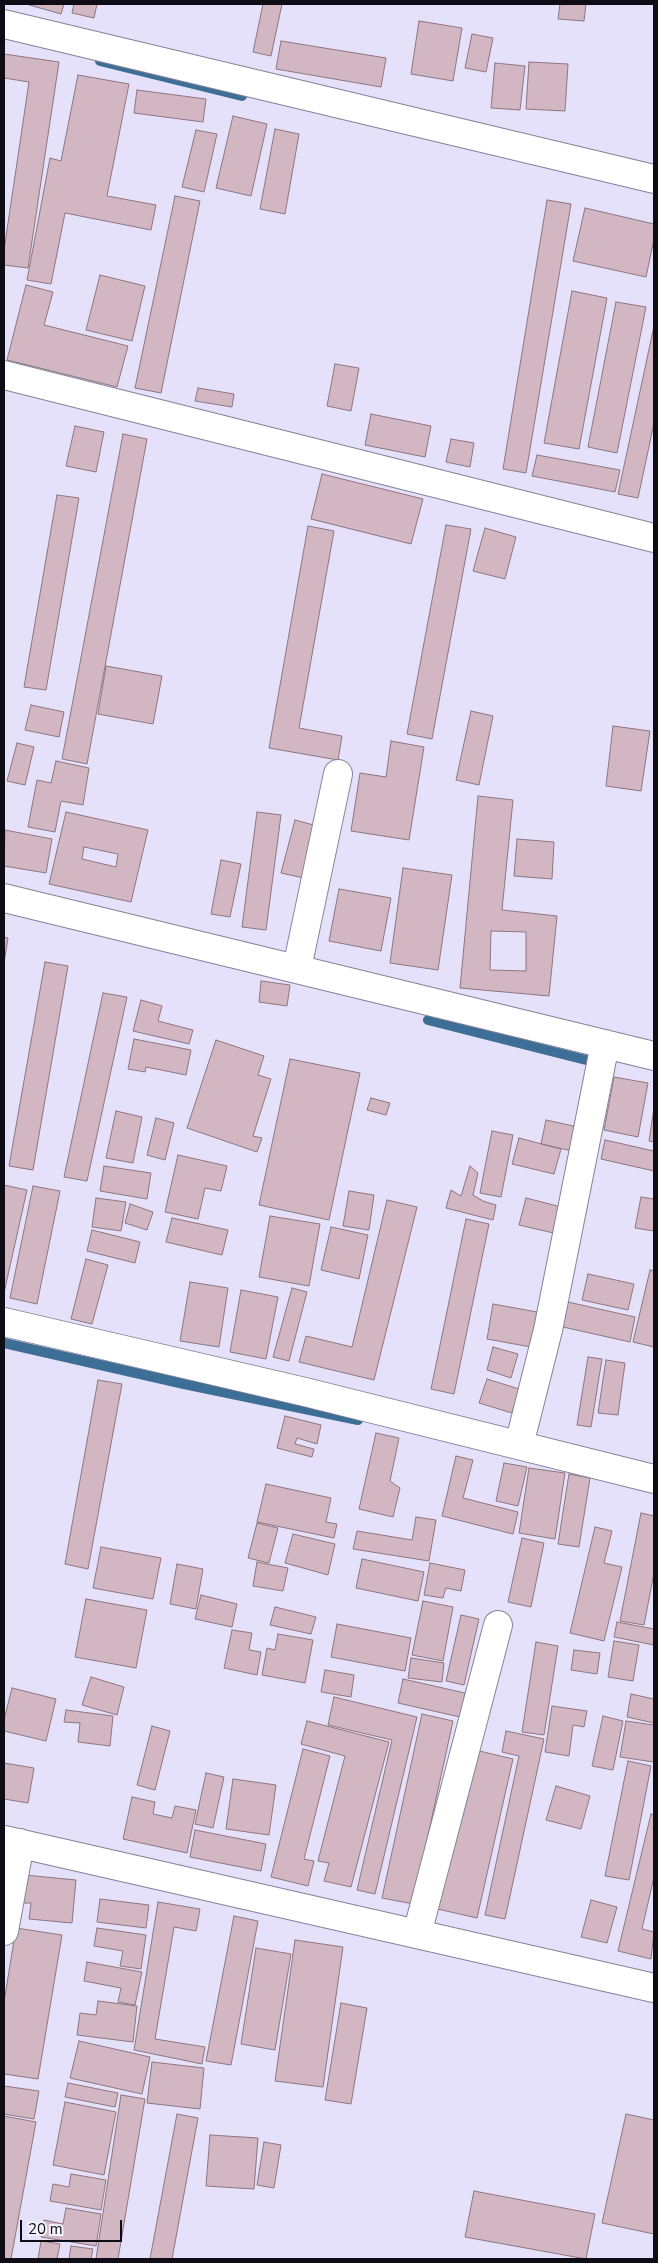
<!DOCTYPE html>
<style>
body{margin:0}
#map{position:relative;width:658px;height:2263px;overflow:hidden;background:#e6e1fa;font-family:"Nunito Sans",sans-serif}
canvas{display:block}
.frame{position:absolute;inset:0;border:5px solid #0e0d15;pointer-events:none}
.scale{position:absolute;left:20px;top:2220px;width:102px;height:22px;box-sizing:border-box;border:2px solid #0e0d15;border-top:0;padding-left:6px;font-size:15px;line-height:18px;white-space:nowrap;color:#0e0d15;-webkit-text-stroke:4px #f3f1fb;paint-order:stroke}
</style>
<div id="map">
<canvas width="658" height="2263"></canvas>
<div class="frame"></div>
<div class="scale">20 m</div>
</div>
<script>
const g = document.querySelector('canvas').getContext('2d');
g.lineJoin = 'round';
const poly = rows => new Path2D(rows.map(r => 'M' + r).join(''));
function stroke(path, color, width, dash) { g.strokeStyle = color; g.lineWidth = width; g.lineCap = dash ? 'butt' : 'round'; g.setLineDash(dash || []); g.stroke(path); }
function paint(path, color) { g.fillStyle = color; g.fill(path, 'evenodd'); }
stroke(poly([
 [100,61,242,96],
 [428,1020,590,1061],
 [4,1343,184,1384,358,1420]
]), '#3d6e96', 10);
const building = poly([
 [26,4,64,4,61,14,26,4],
 [74,4,97,4,94,18,72,13,74,4],
 [263,4,282,4,271,56,253,52,263,4],
 [560,4,586,4,584,21,558,19,560,4],
 [419,21,462,28,453,81,411,74,419,21],
 [472,34,493,38,486,72,465,68,472,34],
 [281,41,386,58,381,87,276,69,281,41],
 [4,54,59,62,28,268,4,265,4,250,29,82,4,78,4,54],
 [529,62,568,64,565,111,526,109,529,62],
 [495,63,525,66,520,110,491,108,495,63],
 [78,75,129,84,107,196,156,205,151,230,65,213,51,284,27,280,50,158,61,161,78,75],
 [137,90,206,99,203,122,134,113,137,90],
 [233,116,267,124,251,196,216,188,233,116],
 [275,129,299,134,285,214,260,209,275,129],
 [196,130,217,134,204,192,182,187,196,130],
 [175,196,200,201,161,393,135,388,175,196],
 [547,200,571,204,526,473,503,469,547,200],
 [585,208,654,224,654,239,646,277,573,261,585,208],
 [100,275,145,286,132,341,86,330,100,275],
 [26,285,53,292,44,325,128,346,117,387,7,360,26,285],
 [572,291,607,298,579,449,544,443,572,291],
 [616,302,646,307,617,453,588,447,616,302],
 [654,326,654,423,638,498,618,494,654,326],
 [335,364,359,368,351,411,327,406,335,364],
 [198,388,234,394,232,407,195,401,198,388],
 [371,414,431,426,425,457,365,445,371,414],
 [75,426,104,432,96,472,66,466,75,426],
 [123,434,147,439,87,764,62,759,123,434],
 [451,439,474,443,470,467,446,462,451,439],
 [537,455,620,470,615,492,532,476,537,455],
 [322,474,423,499,411,544,311,519,322,474],
 [57,495,79,498,46,690,24,687,57,495],
 [446,525,471,529,432,739,407,734,446,525],
 [308,526,334,531,299,728,342,736,338,760,269,748,308,526],
 [485,528,516,537,505,579,473,571,485,528],
 [106,666,162,676,153,724,98,714,106,666],
 [31,705,64,712,59,737,25,730,31,705],
 [471,711,493,716,479,785,456,780,471,711],
 [613,726,650,731,641,791,606,786,613,726],
 [391,741,424,747,409,840,351,831,360,773,386,777,391,741],
 [17,743,34,747,25,785,7,781,17,743],
 [56,761,89,768,83,805,61,801,55,832,28,827,37,780,51,783,56,761],
 [478,796,513,800,502,910,557,916,549,996,460,988,478,796],
 [491,931,526,932,526,971,490,970,491,931],
 [66,812,148,830,131,902,49,884,66,812],
 [84,847,118,854,116,867,82,859,84,847],
 [257,812,281,815,266,930,242,927,257,812],
 [295,820,321,827,308,879,281,873,295,820],
 [5,830,52,839,46,873,4,866,5,830],
 [517,839,554,842,552,879,514,876,517,839],
 [221,860,241,864,230,917,211,914,221,860],
 [403,868,452,875,438,970,390,963,403,868],
 [339,889,391,898,381,951,329,941,339,889],
 [4,937,8,938,4,963,4,937],
 [45,962,68,966,33,1170,9,1166,45,962],
 [261,981,290,985,287,1006,259,1002,261,981],
 [103,993,127,997,87,1181,64,1177,103,993],
 [141,1000,162,1006,158,1021,193,1030,189,1044,133,1031,141,1000],
 [134,1039,191,1050,186,1075,146,1067,145,1072,128,1069,134,1039],
 [216,1040,264,1056,258,1075,271,1079,253,1136,262,1138,257,1152,187,1128,216,1040],
 [290,1059,360,1073,329,1220,259,1205,290,1059],
 [614,1077,648,1083,638,1137,604,1130,614,1077],
 [371,1098,390,1103,386,1115,367,1110,371,1098],
 [654,1108,654,1142,649,1141,654,1108],
 [116,1111,142,1117,133,1163,106,1158,116,1111],
 [156,1118,174,1123,165,1160,147,1155,156,1118],
 [546,1120,587,1129,581,1153,541,1144,546,1120],
 [492,1131,513,1135,501,1197,480,1193,492,1131],
 [519,1138,561,1149,554,1174,512,1164,519,1138],
 [605,1140,654,1151,654,1171,601,1159,605,1140],
 [178,1155,227,1166,221,1191,205,1188,198,1219,165,1212,178,1155],
 [104,1166,151,1173,147,1199,100,1191,104,1166],
 [470,1166,478,1173,473,1195,483,1201,496,1205,493,1220,446,1208,451,1190,461,1196,470,1166],
 [4,1185,27,1190,4,1293,4,1185],
 [33,1186,60,1191,37,1304,10,1298,33,1186],
 [349,1191,374,1195,369,1230,343,1226,349,1191],
 [641,1197,654,1199,654,1231,635,1228,641,1197],
 [96,1198,126,1202,121,1231,92,1227,96,1198],
 [526,1198,569,1209,562,1235,519,1225,526,1198],
 [387,1200,417,1207,374,1380,299,1362,306,1336,352,1347,387,1200],
 [130,1204,153,1212,147,1230,125,1223,130,1204],
 [270,1216,320,1224,309,1286,259,1277,270,1216],
 [172,1218,228,1230,222,1255,166,1242,172,1218],
 [466,1219,489,1224,454,1394,431,1389,466,1219],
 [331,1227,368,1235,359,1279,321,1270,331,1227],
 [92,1230,140,1242,135,1263,87,1251,92,1230],
 [86,1259,108,1265,92,1324,71,1319,86,1259],
 [650,1270,654,1271,654,1347,633,1342,650,1270],
 [588,1274,634,1284,628,1310,582,1300,588,1274],
 [190,1282,228,1288,219,1347,180,1341,190,1282],
 [292,1288,307,1292,289,1361,273,1357,292,1288],
 [241,1290,278,1297,266,1359,230,1352,241,1290],
 [568,1302,635,1317,630,1342,563,1327,568,1302],
 [493,1304,537,1312,531,1347,487,1339,493,1304],
 [493,1347,518,1354,511,1378,487,1370,493,1347],
 [588,1357,602,1359,591,1427,577,1425,588,1357],
 [606,1360,625,1363,618,1415,598,1413,606,1360],
 [487,1379,519,1389,512,1413,479,1403,487,1379],
 [98,1380,122,1384,88,1569,65,1564,98,1380],
 [285,1416,321,1425,317,1444,297,1438,295,1444,314,1449,312,1457,277,1448,285,1416],
 [376,1433,399,1438,390,1481,400,1488,393,1517,359,1509,376,1433],
 [456,1456,473,1460,463,1498,518,1512,513,1534,442,1516,456,1456],
 [504,1463,527,1467,518,1506,496,1501,504,1463],
 [529,1468,565,1473,555,1539,519,1533,529,1468],
 [569,1474,590,1478,579,1547,558,1544,569,1474],
 [266,1484,331,1498,326,1522,337,1524,334,1538,257,1522,266,1484],
 [641,1513,654,1516,654,1573,644,1625,620,1621,641,1513],
 [416,1517,436,1520,429,1561,353,1549,357,1531,412,1540,416,1517],
 [257,1523,278,1528,269,1563,248,1558,257,1523],
 [595,1527,612,1531,604,1563,622,1567,604,1641,570,1633,595,1527],
 [293,1534,335,1544,328,1575,285,1563,293,1534],
 [522,1538,544,1543,531,1607,508,1602,522,1538],
 [101,1547,161,1558,153,1599,93,1588,101,1547],
 [362,1559,424,1572,418,1601,356,1588,362,1559],
 [257,1562,288,1568,283,1591,253,1586,257,1562],
 [430,1563,465,1570,461,1591,446,1588,443,1598,424,1595,430,1563],
 [177,1564,203,1569,196,1609,170,1604,177,1564],
 [201,1595,237,1604,232,1627,195,1619,201,1595],
 [86,1599,147,1610,136,1668,75,1657,86,1599],
 [423,1601,453,1607,443,1661,412,1655,423,1601],
 [275,1607,316,1617,311,1634,270,1625,275,1607],
 [461,1615,479,1619,464,1685,446,1681,461,1615],
 [617,1622,654,1629,654,1645,614,1637,617,1622],
 [337,1624,411,1638,405,1671,331,1657,337,1624],
 [232,1630,252,1633,249,1650,261,1652,257,1675,224,1668,232,1630],
 [278,1634,313,1640,305,1683,262,1675,267,1648,275,1650,278,1634],
 [614,1641,639,1645,633,1681,608,1677,614,1641],
 [536,1642,558,1646,544,1735,522,1732,536,1642],
 [574,1650,600,1653,597,1674,571,1670,574,1650],
 [411,1658,444,1663,442,1682,408,1678,411,1658],
 [325,1670,354,1675,351,1697,321,1692,325,1670],
 [91,1677,124,1687,117,1715,82,1705,91,1677],
 [403,1679,465,1693,460,1717,398,1703,403,1679],
 [12,1688,56,1699,46,1741,4,1731,4,1720,12,1688],
 [631,1694,654,1699,654,1723,627,1717,631,1694],
 [334,1697,417,1717,375,1894,357,1890,392,1740,328,1725,334,1697],
 [552,1706,587,1711,584,1727,573,1725,569,1756,545,1752,552,1706],
 [66,1710,113,1716,110,1746,78,1742,80,1723,64,1722,66,1710],
 [422,1714,453,1721,413,1904,382,1898,422,1714],
 [603,1716,623,1721,613,1770,592,1766,603,1716],
 [307,1721,389,1742,351,1887,324,1881,329,1863,318,1861,345,1756,301,1744,307,1721],
 [626,1721,654,1725,654,1762,620,1757,626,1721],
 [152,1726,170,1731,155,1790,137,1785,152,1726],
 [506,1731,544,1739,505,1919,485,1915,519,1756,502,1752,506,1731],
 [303,1749,330,1756,304,1859,314,1861,308,1886,271,1877,303,1749],
 [471,1749,513,1759,477,1918,433,1908,471,1749],
 [628,1761,651,1766,629,1880,605,1876,628,1761],
 [4,1763,34,1768,28,1803,4,1799,4,1763],
 [206,1773,224,1777,213,1828,195,1824,206,1773],
 [233,1779,276,1785,269,1835,226,1829,233,1779],
 [556,1786,590,1796,581,1829,546,1820,556,1786],
 [132,1797,155,1802,153,1814,172,1818,175,1806,196,1810,187,1853,123,1839,132,1797],
 [651,1814,654,1815,654,1877,642,1929,654,1932,651,1959,618,1951,651,1814],
 [195,1830,266,1844,261,1871,190,1857,195,1830],
 [25,1875,76,1880,72,1923,29,1919,31,1903,22,1903,25,1875],
 [100,1899,149,1905,146,1928,97,1922,100,1899],
 [591,1900,617,1907,607,1943,581,1937,591,1900],
 [158,1902,200,1909,196,1931,174,1927,155,2039,205,2047,202,2064,134,2050,158,1902],
 [234,1916,258,1921,231,2065,206,2061,234,1916],
 [16,1928,62,1935,38,2079,4,2074,4,2002,16,1928],
 [97,1928,146,1935,141,1969,120,1966,123,1951,94,1946,97,1928],
 [295,1940,343,1947,323,2087,275,2081,295,1940],
 [256,1948,291,1954,275,2050,241,2044,256,1948],
 [87,1962,142,1972,135,2005,118,2002,121,1988,84,1981,87,1962],
 [98,2001,137,2006,133,2042,77,2035,80,2013,96,2015,98,2001],
 [341,2003,367,2008,351,2104,325,2100,341,2003],
 [79,2041,150,2057,142,2094,70,2078,79,2041],
 [152,2062,204,2068,200,2109,147,2103,152,2062],
 [68,2083,118,2093,115,2107,65,2097,68,2083],
 [4,2086,39,2091,34,2119,4,2114,4,2086],
 [121,2095,145,2099,118,2259,96,2259,121,2095],
 [65,2102,116,2112,104,2175,53,2165,65,2102],
 [177,2114,198,2118,172,2259,150,2259,177,2114],
 [626,2114,654,2120,654,2234,602,2223,626,2114],
 [4,2116,36,2122,11,2259,4,2259,4,2116],
 [210,2135,258,2138,254,2189,206,2186,210,2135],
 [264,2142,281,2145,274,2188,257,2185,264,2142],
 [71,2174,106,2180,101,2210,50,2201,53,2184,69,2187,71,2174],
 [474,2191,595,2214,586,2259,465,2237,474,2191],
 [66,2208,101,2214,96,2246,41,2237,44,2220,63,2224,66,2208],
 [41,2241,60,2244,57,2259,38,2259,41,2241],
 [71,2246,93,2249,91,2259,69,2259,71,2246]
]);
paint(building, '#d2b7c3');
stroke(building, '#8d757f', 1);
const minor = poly([
 [4,24,654,179],
 [4,375,654,538],
 [4,898,654,1056],
 [297,968,338,774],
 [4,1322,305,1392,654,1479],
 [519,1445,548,1330,605,1044],
 [4,1840,654,1988],
 [4,1931,20,1843],
 [417,1934,498,1625]
]);
stroke(minor, '#868298', 30);
stroke(minor, '#fff', 28);
</script>
